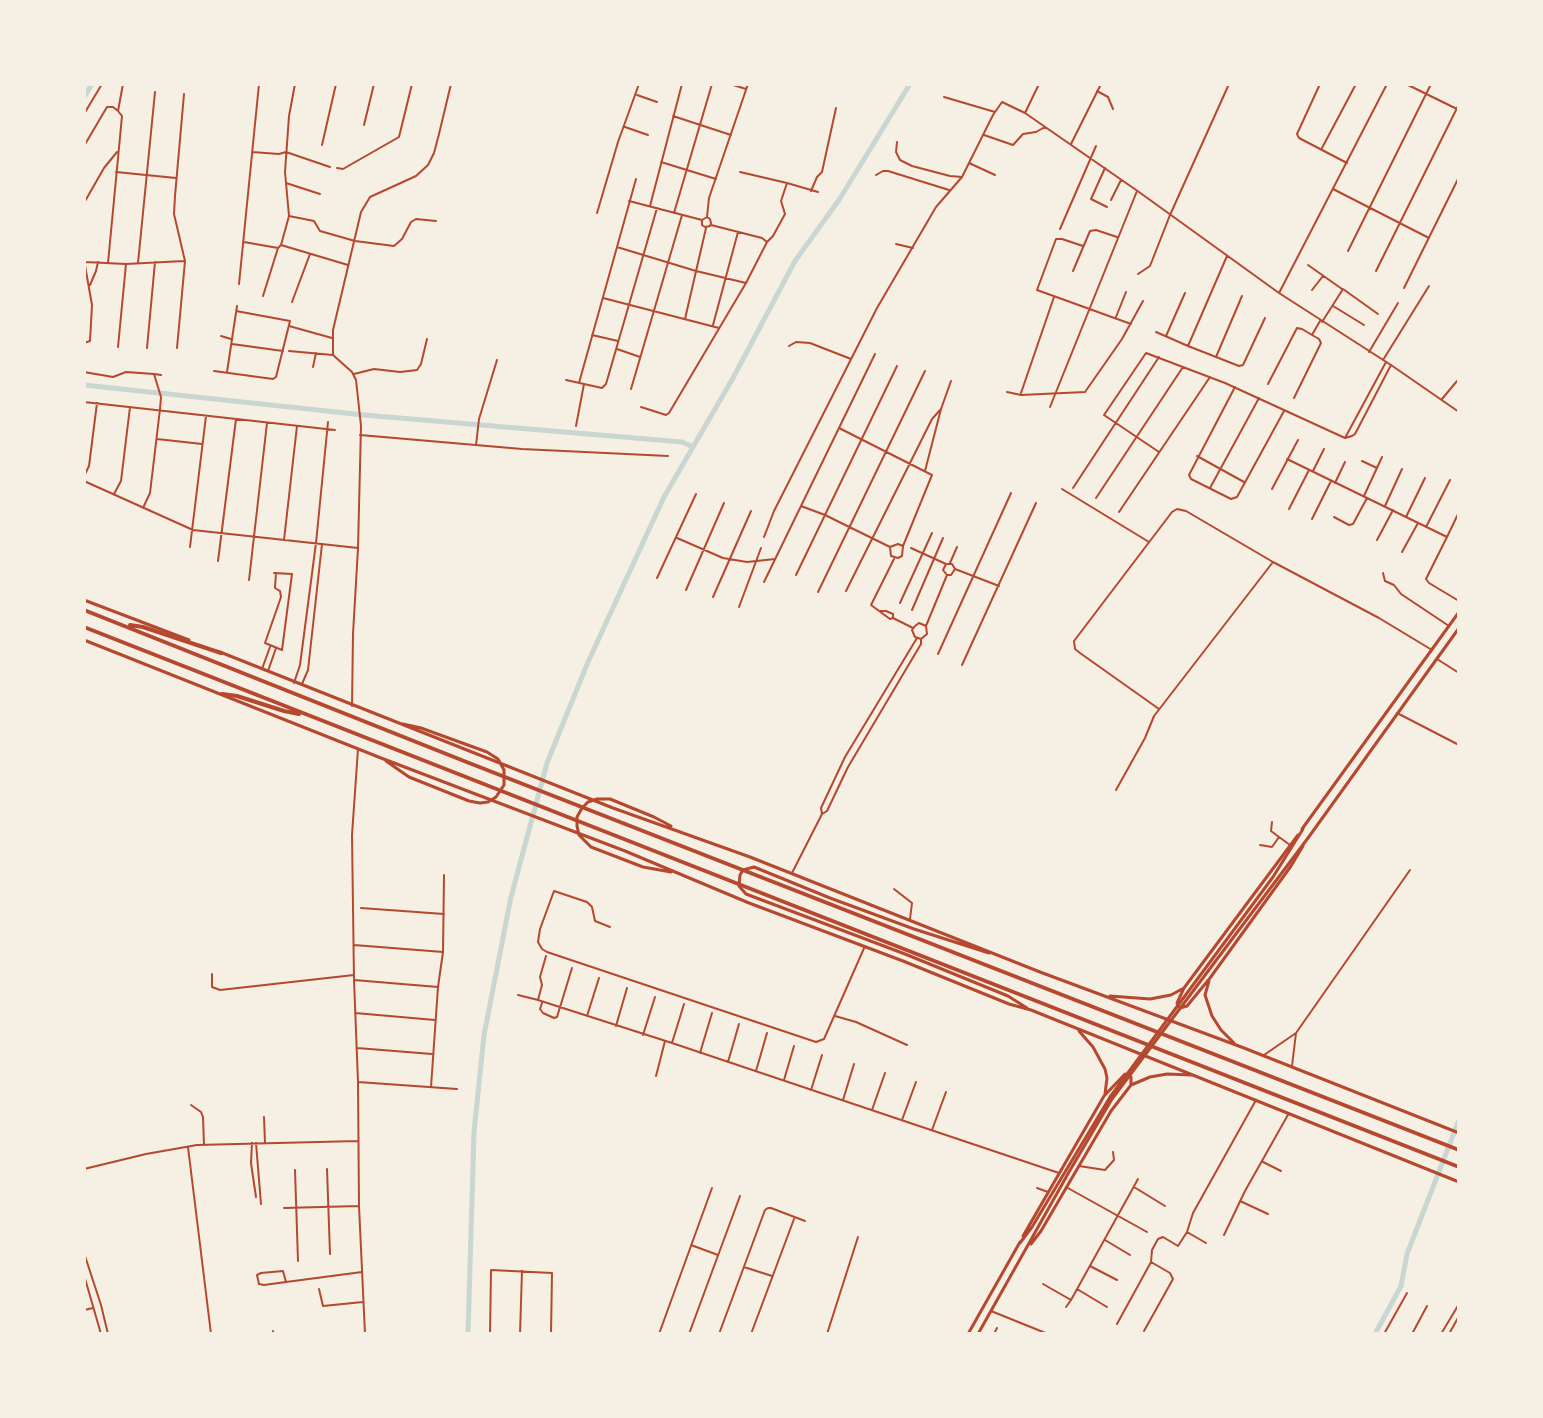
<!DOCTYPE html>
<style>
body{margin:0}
#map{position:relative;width:1543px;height:1418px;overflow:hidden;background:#f6efe4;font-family:Arial,sans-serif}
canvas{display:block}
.frame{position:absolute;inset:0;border:86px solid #f6efe4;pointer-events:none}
</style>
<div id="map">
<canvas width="1543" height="1418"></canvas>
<div class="frame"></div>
</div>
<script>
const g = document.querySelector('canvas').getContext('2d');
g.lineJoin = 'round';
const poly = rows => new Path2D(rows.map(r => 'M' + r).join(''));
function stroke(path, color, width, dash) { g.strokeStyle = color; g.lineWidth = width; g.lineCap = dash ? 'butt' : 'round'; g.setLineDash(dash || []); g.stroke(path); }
stroke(poly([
 [84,97,92,84],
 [84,385,364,415,682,442,693,447],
 [468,1334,474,1132,484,1035,511,897,547,763,588,662,664,497,733,378,795,261,839,200,910,84],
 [1375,1334,1401,1286,1407,1254,1459,1120]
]), '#c9d6d2', 5);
stroke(poly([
 [730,84,746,89],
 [1320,84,1297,134,1299,138,1347,163],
 [1406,84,1459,110],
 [1097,91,1108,97,1113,109],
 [637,95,657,102],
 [944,97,995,112],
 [1025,113,1039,84],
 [84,114,102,84],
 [673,116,731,135],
 [364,125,374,84],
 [625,127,648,135],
 [984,135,1013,145,1023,134,1036,132,1045,127],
 [897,142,896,152,900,160,912,166,950,176,962,177],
 [1071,144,1101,84],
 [322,145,336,84],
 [84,146,107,107,113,107,118,111],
 [1322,148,1356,84],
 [252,152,279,154,286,152,330,167],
 [661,162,716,179],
 [969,163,995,175],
 [337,168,343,169,399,137,412,84],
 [1105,168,1091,199,1107,207],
 [116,172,176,178],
 [740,172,787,183],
 [876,175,883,171,888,171,949,190],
 [286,183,320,194],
 [1333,189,1429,238],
 [811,191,817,177,822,172,836,108],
 [1111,200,1121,180],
 [629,201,702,220],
 [84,203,104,168,117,152],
 [650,206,682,84],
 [597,213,618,142,639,84],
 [674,213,712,84],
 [289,216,314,221,320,231,355,241,394,246,402,239,411,222,416,219,436,221],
 [707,217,702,220,702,225,705,227,710,226,711,223,710,219,707,217,709,198,748,84],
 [711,225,762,238,767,242],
 [1060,229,1096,146],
 [244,242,278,248,281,245,348,265],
 [896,244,913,248],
 [281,245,289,216,285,172,289,116,295,84],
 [1083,246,1062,239,1056,239,1037,290,1131,324],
 [617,247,696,271,746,283],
 [1348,251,1431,84],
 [84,260,92,305,90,341,84,343],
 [85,262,126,264,184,261],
 [108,263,122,116,118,111,123,84],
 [138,263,155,92],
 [1308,265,1342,289],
 [1073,271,1090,231,1096,230,1117,237],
 [1376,271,1459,104],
 [1138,274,1150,266,1170,215,1229,84],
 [239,284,259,84],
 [90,285,96,271,98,262],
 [1404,288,1459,177],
 [1312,290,1323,276],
 [1279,293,1387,84],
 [263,296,278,248],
 [603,298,719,328],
 [292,302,310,254],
 [1333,306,1364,325],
 [1116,317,1126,292],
 [685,319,706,228],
 [1322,322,1343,289,1378,314],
 [713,325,738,232],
 [289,326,332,338],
 [1156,332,1188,346,1227,256],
 [592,335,618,341],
 [221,336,231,339],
 [1166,336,1185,293],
 [232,344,283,351],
 [789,346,796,342,810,343,851,359],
 [1188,346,1239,366,1243,365,1265,318],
 [118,347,126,264],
 [147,348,155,262],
 [177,348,185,261,174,214,175,196,184,94],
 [617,349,640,357],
 [289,351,333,355],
 [1369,352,1398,303],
 [1216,357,1242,296],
 [1383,360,1429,286],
 [313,367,316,353],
 [214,371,273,379,276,377,290,321,236,311],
 [84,372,113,377,126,372,154,374,161,397,160,409,150,493,143,508],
 [227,372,237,306],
 [154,374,161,375],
 [354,374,374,369,400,372,417,370,421,364,427,339],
 [566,380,584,384],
 [579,383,636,179],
 [1268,384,1297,328,1302,329,1312,335],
 [1235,387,1189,475,1191,479,1231,499,1237,497,1284,411],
 [631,389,682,215],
 [1007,392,1021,395,1085,392,1122,339,1143,301],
 [1021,393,1054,297],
 [1294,398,1321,343,1319,339,1312,335,1320,321],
 [1442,399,1457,381],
 [84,402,335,430],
 [641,407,666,415,669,413,746,283,767,242,773,236,785,214,781,201,787,183,818,192],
 [1050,407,1137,191],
 [576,426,584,384,602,388,606,384,657,208],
 [839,428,932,475,903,546,902,556,898,558,891,556,890,547,898,544,903,546],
 [360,435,522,449,668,456],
 [1345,438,1386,362],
 [157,439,202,444],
 [476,445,479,419,497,360],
 [1159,452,1104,415,1146,353,1225,383,1345,438,1352,436,1355,434,1391,365],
 [1197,456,1244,482],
 [1287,459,1447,537,1426,579,1429,583,1459,601],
 [1362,461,1377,468],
 [925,471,941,409,951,381],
 [1313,471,1324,449],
 [84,476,89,466,97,403],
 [84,481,193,530,358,548],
 [1335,483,1345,462],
 [1073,488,1159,357],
 [1210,488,1259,398],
 [1062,489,1149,542],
 [1272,489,1298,440],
 [114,494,121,481,130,407],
 [1364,496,1382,457],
 [1096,498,1183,367],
 [801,506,825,515,890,547],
 [1385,506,1402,469],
 [1289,509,1309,470],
 [1119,512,1210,377],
 [1334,517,1349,525,1353,524,1367,498],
 [1406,517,1425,478],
 [1312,519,1331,481],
 [1426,527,1450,480],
 [764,537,774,511,877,308,936,207,962,177,993,115,1002,102,1025,113,1139,192,1279,293,1391,365,1459,412],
 [1447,537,1459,512],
 [677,538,723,558,747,562,775,559],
 [284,540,297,426],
 [1377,540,1393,510],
 [190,547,206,416],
 [911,548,946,564],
 [1402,552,1418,523],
 [894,559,871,605,890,619,893,618,913,628],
 [218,561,236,419],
 [950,563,957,547],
 [955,569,951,575,947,575,943,570,946,564,952,564,955,569,999,586],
 [274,573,292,574,282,650,265,643,281,597,280,591,275,588,276,573],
 [1383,573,1385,581,1394,585,1401,594,1449,626],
 [796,575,897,366],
 [657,578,696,494],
 [249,580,267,423],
 [764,582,875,354],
 [686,590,724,503],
 [846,591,932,419,941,409],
 [818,592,925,371],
 [713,597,751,511],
 [900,603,932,533],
 [739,607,761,548],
 [912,610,943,538],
 [881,611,886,611,893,614,893,618],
 [926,626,919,623,915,626,912,630,915,637,921,639,927,634,926,626,947,575],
 [938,654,1011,493],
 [1437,659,1459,673],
 [962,665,1036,503],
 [262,669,270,647],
 [268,671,276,648],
 [294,683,300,665,316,543,328,422],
 [302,684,308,670,322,544],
 [1159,709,1080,653,1075,649,1074,641,1172,512,1177,509,1186,511,1273,562],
 [1397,713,1459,745],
 [358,749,352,835,354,980,358,1082,359,1206,365,1334],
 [1116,790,1145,738,1154,716,1273,562,1379,618,1432,650],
 [822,814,821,808,845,757,917,638],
 [1272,822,1271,831,1279,837],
 [1260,845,1272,847,1279,837,1290,845],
 [792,873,822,814,827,811,848,767,921,644,921,639],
 [894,889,912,903,910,919],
 [361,908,444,914],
 [610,927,595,921,592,907,587,902,554,891,540,929,538,942,542,949,547,952,816,1042,824,1039,865,946],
 [354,945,443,952],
 [546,956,540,977,542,985,538,1000,672,1043,1059,1173],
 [212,974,212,987,220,990,354,975],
 [354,980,438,987],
 [518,995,538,1000],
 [542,1003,540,1009,543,1013,554,1018,557,1017,572,968],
 [355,1013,435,1020],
 [587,1016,599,978],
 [835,1016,856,1022,907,1045],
 [616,1026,627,988],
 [643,1035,655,997],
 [672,1043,684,1004],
 [357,1048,432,1054],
 [700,1053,712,1013],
 [1264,1055,1296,1033,1410,870],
 [728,1062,739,1024],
 [1292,1066,1296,1033],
 [756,1071,767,1033],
 [656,1076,665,1041],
 [784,1080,794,1046],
 [358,1082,457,1089],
 [431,1087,438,987,443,952,444,875],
 [811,1090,822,1055],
 [843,1100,854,1064],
 [191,1105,201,1112,203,1117,204,1145],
 [872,1110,885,1073],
 [264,1117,265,1143],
 [902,1120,916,1082],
 [932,1130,946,1092],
 [252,1143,251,1163,256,1197],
 [256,1143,261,1204],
 [188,1147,211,1334],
 [1263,1162,1281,1171],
 [1079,1166,1105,1170,1114,1160,1113,1152],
 [84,1169,146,1154,197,1145,358,1141],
 [327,1169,330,1254],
 [295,1170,298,1261],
 [1066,1187,1147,1232],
 [1134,1187,1165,1206],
 [1037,1188,1048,1192],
 [1240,1201,1268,1214],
 [284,1208,359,1206],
 [1187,1232,1206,1243],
 [1224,1235,1245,1191,1289,1113],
 [1105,1240,1130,1255],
 [691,1245,718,1255],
 [84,1253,101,1305,108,1334],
 [1090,1266,1117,1280],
 [744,1267,772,1276],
 [84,1275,101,1334],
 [286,1282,283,1271,261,1273,257,1275,259,1284,264,1285,286,1282,362,1272],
 [1043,1284,1071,1300,1138,1179],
 [319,1289,323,1306,363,1302],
 [1077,1289,1107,1307],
 [1066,1307,1071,1300],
 [84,1310,93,1308],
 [991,1311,1048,1334],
 [1117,1324,1151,1262,1152,1250,1158,1239,1163,1237,1178,1246,1187,1232,1193,1213,1256,1100],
 [273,1331,274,1334],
 [1144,1331,1173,1279,1170,1273,1151,1262],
 [490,1334,491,1270,552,1273,551,1334],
 [520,1334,522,1271],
 [659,1334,712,1188],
 [689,1334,740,1196],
 [719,1334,765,1210,768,1208,771,1208,805,1221],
 [751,1334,794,1219],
 [827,1334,858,1237],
 [994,1334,997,1328],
 [1384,1334,1407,1293],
 [1412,1334,1427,1306],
 [1441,1334,1459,1304],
 [1449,1334,1459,1316]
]), '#b5482f', 2);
stroke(poly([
 [352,706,353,634,358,548,361,426,356,380,352,372,333,355,333,330,361,212,370,197,416,176,428,165,434,153,439,134,451,84]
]), '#b5482f', 2);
stroke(poly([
 [84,600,189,640],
 [84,640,381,758,625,851,749,903,903,961,1009,1004,1031,1010,1459,1182],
 [220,652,613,808,750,857,1040,972,1244,1048,1459,1133],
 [386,761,409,777,469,801,480,803,488,802,496,797,504,785,504,770,498,759,487,752,421,728,403,724],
 [1302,829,1459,612],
 [1298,835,1184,988,1177,1003,1180,1008,1187,1006,1210,978,1291,866,1303,846],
 [1308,838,1459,628],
 [671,872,643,867,591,847,579,835,577,826,577,817,582,808,588,802,597,799,610,799,654,817,671,826],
 [989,953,914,929,830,898,754,867,743,870,740,875,739,886,746,894,905,954,1008,996,1027,1008],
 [1209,981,1205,995,1212,1016,1221,1030,1234,1043],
 [1110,996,1150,999,1171,995,1182,989]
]), '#b5482f', 3);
stroke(poly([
 [1079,1031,1093,1047,1105,1069,1107,1078,1105,1094],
 [1023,1236,1104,1096,1125,1074,1131,1077,1131,1085],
 [1020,1243,1032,1227,1110,1097,1273,877,1303,829],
 [1031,1244,1041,1231,1111,1111,1131,1085,1150,1077,1167,1074,1192,1075],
 [968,1334,1020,1242],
 [978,1334,1069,1172,1112,1099,1308,838]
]), '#b5482f', 3);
stroke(poly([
 [84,610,464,761,1459,1150],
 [130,625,143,627,221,653],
 [84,627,1459,1167],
 [222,694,237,696,284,711,299,714]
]), '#b5482f', 4);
</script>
